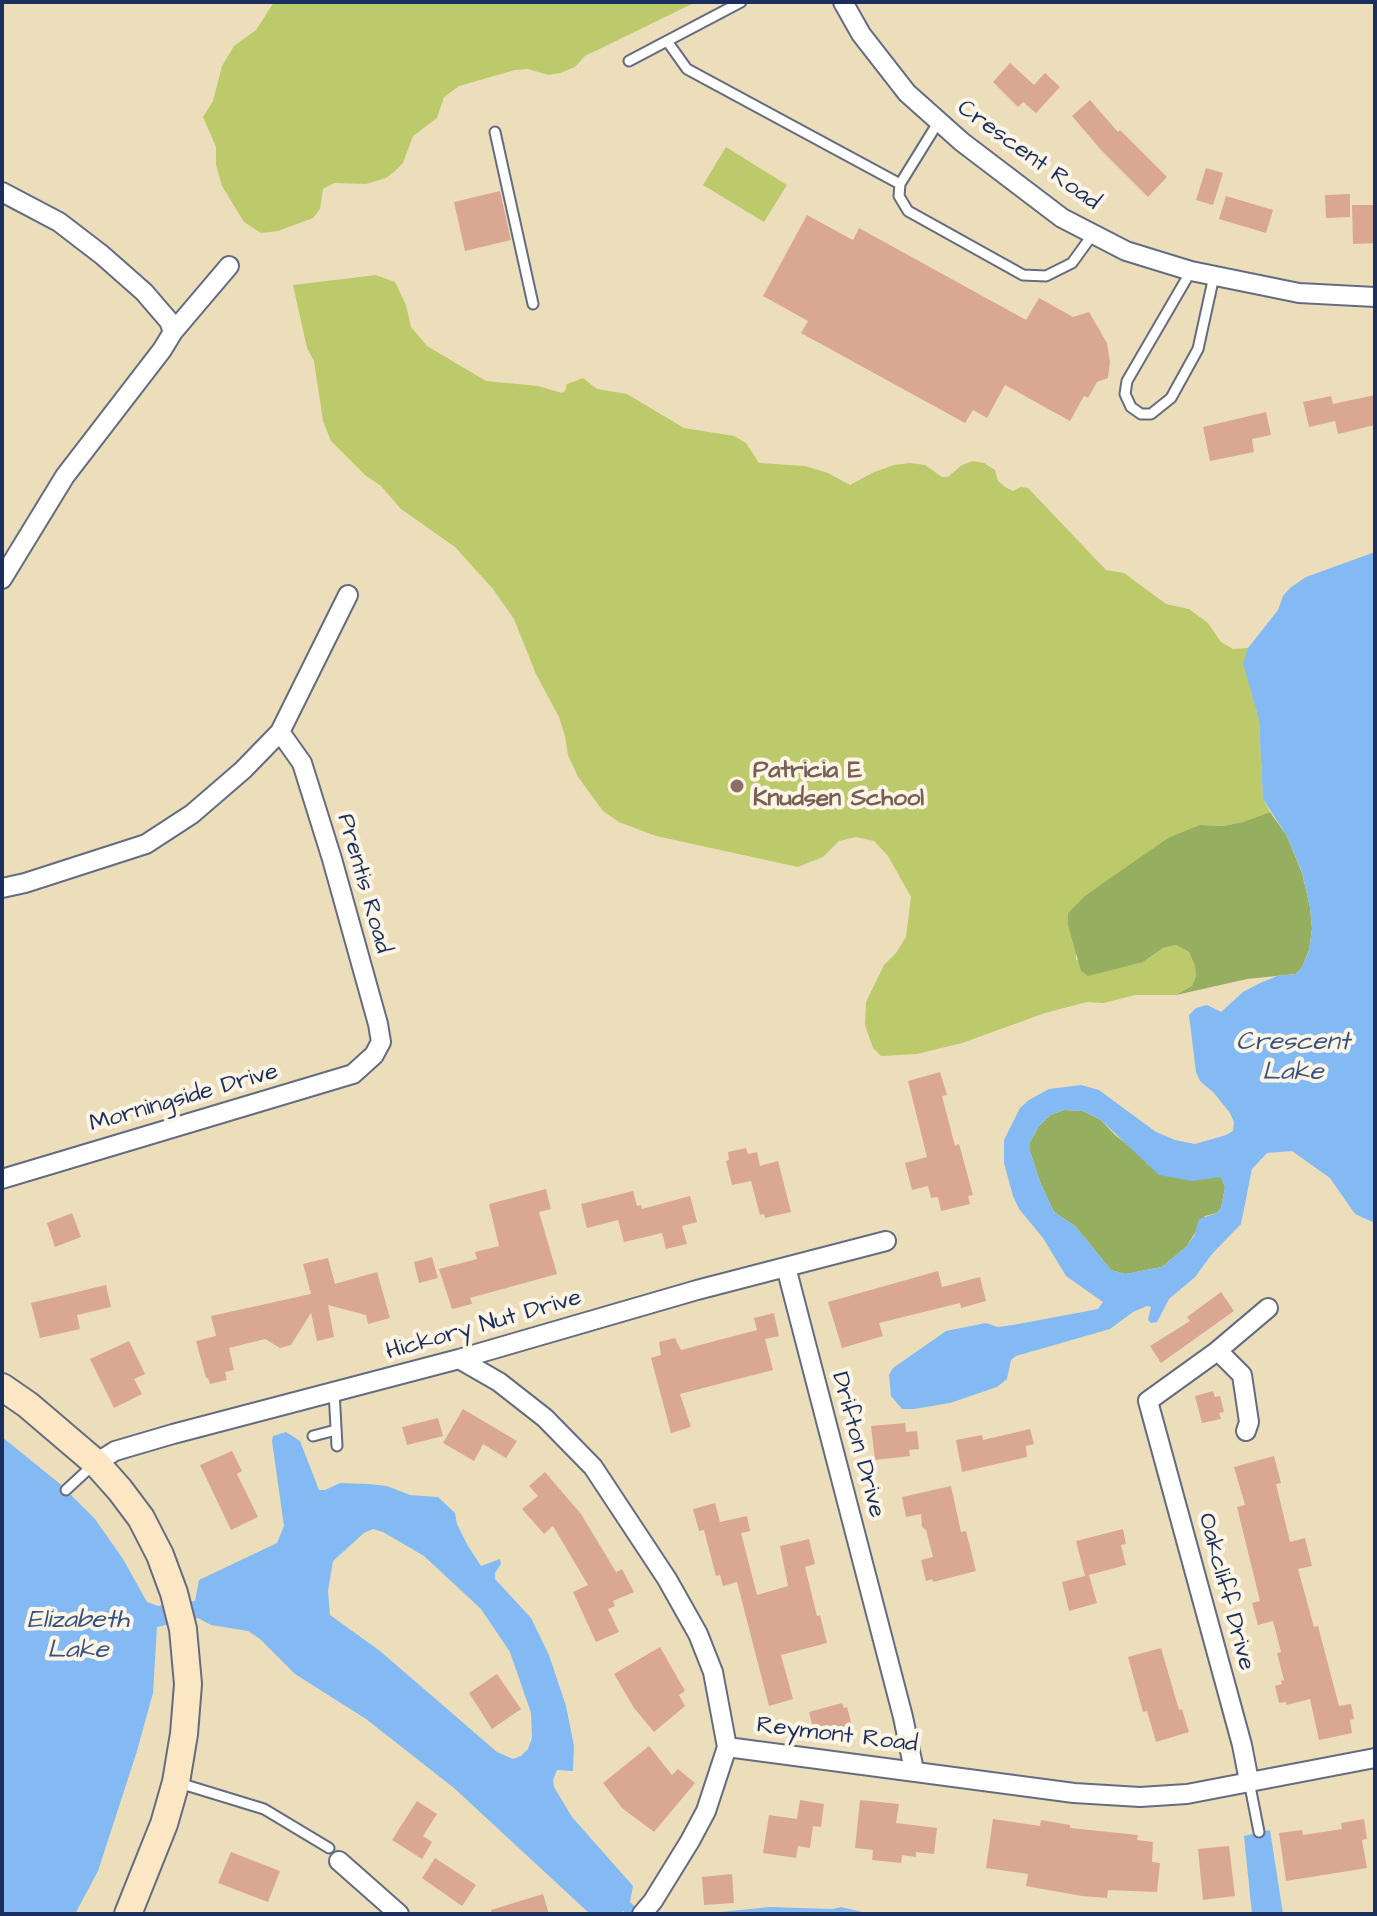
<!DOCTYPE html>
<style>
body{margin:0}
#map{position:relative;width:1377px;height:1916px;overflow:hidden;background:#ecdebb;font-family:"Architects Daughter",sans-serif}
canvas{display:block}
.frame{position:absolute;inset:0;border:4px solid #1b2f5e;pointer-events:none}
</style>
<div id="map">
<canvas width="1377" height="1916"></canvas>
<div class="frame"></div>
</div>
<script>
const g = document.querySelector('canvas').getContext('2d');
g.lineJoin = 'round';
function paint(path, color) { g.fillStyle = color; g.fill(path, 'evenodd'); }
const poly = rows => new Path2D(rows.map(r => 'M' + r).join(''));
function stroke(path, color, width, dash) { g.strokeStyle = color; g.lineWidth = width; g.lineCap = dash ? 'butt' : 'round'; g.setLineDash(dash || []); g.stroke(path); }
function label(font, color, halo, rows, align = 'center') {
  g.font = font + ' "Architects Daughter",sans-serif'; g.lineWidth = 8; g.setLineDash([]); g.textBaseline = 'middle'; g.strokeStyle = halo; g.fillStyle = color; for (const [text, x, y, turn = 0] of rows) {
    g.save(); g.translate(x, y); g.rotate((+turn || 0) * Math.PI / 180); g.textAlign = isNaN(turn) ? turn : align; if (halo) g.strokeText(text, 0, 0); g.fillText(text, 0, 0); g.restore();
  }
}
paint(poly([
 [274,2,696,2,585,56,575,67,560,73,548,75,528,69,515,70,459,86,444,97,437,118,413,136,403,163,395,171,386,178,366,184,334,183,323,189,320,209,313,218,278,231,261,233,244,222,222,186,216,165,216,147,203,117,213,101,222,66,234,46,256,30],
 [726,147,787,185,764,222,703,185],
 [376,275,395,282,406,305,411,327,427,346,486,381,538,386,562,393,565,391,567,384,583,378,597,389,627,394,684,428,734,436,746,443,759,463,805,466,828,473,850,485,874,472,894,465,910,463,925,465,942,477,948,477,962,465,973,461,984,463,995,470,998,481,1005,487,1013,491,1021,487,1028,488,1106,570,1124,573,1166,604,1189,609,1208,623,1221,642,1233,649,1248,648,1246,671,1259,720,1263,799,1270,812,1243,822,1223,826,1200,825,1112,878,1086,895,1072,938,1076,948,1076,960,1143,962,1163,948,1176,945,1189,952,1195,966,1196,976,1192,986,1176,995,1135,995,1104,1003,1087,1002,1045,1013,962,1043,917,1054,881,1056,873,1048,865,1025,866,1002,884,965,896,953,906,937,911,897,888,856,874,841,856,837,839,841,823,857,798,867,656,836,619,822,603,811,578,777,568,755,565,736,559,717,536,674,514,619,493,589,455,547,401,509,381,486,365,475,331,441,323,421,314,361,307,348,293,285]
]), '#bcca6c');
paint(poly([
 [1270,812,1287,836,1302,873,1310,907,1312,929,1309,950,1302,967,1296,974,1247,979,1176,995,1192,986,1196,976,1195,966,1189,952,1176,945,1163,948,1143,962,1088,976,1081,971,1068,925,1068,913,1086,895,1168,838,1200,825,1223,826,1243,822],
 [1064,1110,1083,1111,1101,1120,1115,1135,1137,1152,1148,1165,1221,1177,1225,1187,1221,1208,1217,1213,1205,1216,1187,1246,1162,1267,1125,1274,1111,1270,1075,1226,1054,1212,1040,1182,1030,1151,1030,1142,1039,1126,1050,1115]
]), '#95ae60');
paint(poly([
 [1375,552,1375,1223,1355,1214,1330,1178,1292,1151,1267,1153,1252,1169,1241,1224,1212,1254,1195,1277,1169,1299,1157,1322,1151,1323,1148,1320,1151,1307,1147,1306,1133,1312,1110,1329,1016,1356,1011,1360,1007,1379,997,1387,950,1403,914,1409,902,1409,891,1396,889,1375,893,1368,946,1331,986,1323,998,1327,1013,1325,1098,1309,1103,1302,1066,1276,1043,1238,1019,1209,1013,1196,1004,1163,1004,1140,1020,1108,1029,1100,1049,1089,1081,1085,1099,1090,1156,1132,1175,1140,1195,1144,1226,1135,1233,1131,1234,1122,1230,1113,1214,1093,1200,1081,1196,1072,1189,1015,1196,1008,1207,1005,1221,1012,1243,992,1258,984,1277,976,1296,974,1302,967,1309,951,1312,929,1310,907,1302,872,1287,836,1263,799,1259,720,1243,663,1248,648,1278,610,1283,596,1290,588,1306,577],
 [1064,1110,1083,1111,1101,1120,1159,1175,1192,1181,1221,1177,1225,1187,1221,1208,1217,1213,1199,1219,1194,1236,1187,1246,1162,1267,1125,1274,1111,1270,1075,1226,1054,1212,1040,1182,1030,1151,1030,1142,1039,1126,1050,1115],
 [286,1432,300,1441,319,1490,325,1490,340,1483,369,1484,387,1486,410,1495,438,1497,455,1513,457,1524,468,1546,481,1566,500,1559,501,1564,495,1573,495,1579,531,1618,549,1655,566,1706,574,1746,573,1771,557,1770,553,1780,554,1787,572,1817,633,1886,630,1902,643,1914,627,1914,623,1911,620,1914,590,1914,454,1788,366,1719,295,1674,260,1639,248,1631,211,1625,198,1618,157,1627,153,1693,137,1751,98,1871,75,1914,2,1914,2,1437,59,1483,95,1519,123,1559,147,1602,158,1606,195,1601,199,1580,277,1543,284,1526,272,1441,273,1436],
 [373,1529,383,1532,424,1556,481,1609,510,1652,531,1713,532,1738,528,1749,521,1756,513,1759,497,1752,380,1651,330,1615,328,1591,333,1561,364,1533],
 [1270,1830,1283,1914,1252,1914,1244,1836],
 [770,1907,833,1909,841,1907,871,1914,701,1914]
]), '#84baf3');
paint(poly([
 [1010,63,1034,85,1045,73,1060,87,1036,113,1023,102,1018,107,993,82],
 [1090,100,1118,132,1120,130,1167,177,1148,197,1101,150,1072,116],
 [1206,168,1223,173,1213,205,1196,200],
 [500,191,511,240,465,251,454,202],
 [1350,194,1350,217,1326,218,1325,195],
 [1226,196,1273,210,1266,233,1219,219],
 [1352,205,1375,205,1375,243,1353,244],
 [807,215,853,240,859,228,1026,320,1039,298,1073,317,1089,312,1107,343,1110,362,1108,378,1097,382,1088,398,1084,396,1070,421,1005,385,987,418,973,410,965,423,801,333,808,321,763,296],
 [1375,395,1375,425,1338,434,1335,421,1309,427,1303,402,1331,396,1333,404],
 [1266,412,1271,435,1252,439,1254,452,1210,461,1203,427],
 [940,1072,947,1095,942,1096,955,1146,959,1144,973,1195,968,1196,970,1204,941,1211,938,1197,931,1198,928,1186,912,1190,905,1163,927,1157,908,1081],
 [746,1148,748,1154,757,1152,760,1166,778,1161,791,1212,765,1218,764,1214,760,1215,751,1181,732,1185,726,1161,729,1160,728,1152],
 [546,1189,551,1209,539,1212,557,1274,470,1298,472,1304,452,1309,439,1269,477,1259,475,1252,499,1246,489,1204],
 [633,1191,637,1206,641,1205,642,1209,690,1196,697,1222,682,1226,687,1244,666,1249,662,1233,624,1242,618,1220,587,1228,581,1204],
 [72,1213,81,1237,55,1247,47,1223],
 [432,1257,438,1278,419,1283,414,1262],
 [328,1258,335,1284,377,1272,390,1318,368,1324,366,1315,328,1305,334,1337,317,1341,311,1313,291,1345,280,1348,265,1339,229,1348,234,1370,225,1372,227,1380,210,1384,208,1378,206,1378,196,1341,216,1336,211,1316,311,1294,303,1264],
 [938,1271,942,1287,980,1277,986,1301,961,1308,960,1303,879,1323,883,1336,842,1348,828,1302],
 [106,1285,111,1307,77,1315,80,1329,40,1338,31,1303],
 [1221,1292,1234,1311,1161,1363,1150,1346,1190,1321,1187,1317],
 [774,1313,779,1336,765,1339,773,1370,680,1394,691,1427,671,1433,651,1358,661,1355,659,1342,675,1338,681,1350,757,1330,754,1318],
 [129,1341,145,1374,134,1379,142,1394,114,1408,90,1359],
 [1213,1391,1215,1397,1220,1396,1224,1412,1219,1413,1221,1419,1202,1423,1195,1396],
 [463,1409,517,1441,506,1458,483,1444,474,1461,443,1443],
 [438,1418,443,1436,407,1445,402,1427],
 [905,1423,906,1432,917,1431,919,1449,909,1450,910,1456,875,1460,871,1426],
 [1030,1429,1034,1444,1026,1446,1027,1457,962,1472,956,1440,982,1435,983,1440],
 [232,1451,242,1471,237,1474,258,1517,231,1530,200,1465],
 [1274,1456,1281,1483,1276,1484,1290,1542,1305,1538,1312,1566,1298,1569,1314,1627,1318,1626,1339,1706,1351,1704,1354,1719,1350,1720,1352,1733,1319,1740,1310,1699,1286,1705,1286,1702,1279,1703,1275,1686,1282,1684,1281,1681,1284,1680,1277,1653,1281,1652,1273,1621,1258,1625,1252,1603,1260,1601,1237,1507,1245,1505,1234,1467],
 [545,1472,581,1514,616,1572,622,1569,634,1592,613,1601,615,1606,608,1609,619,1632,596,1642,573,1592,588,1585,553,1526,544,1534,522,1509,538,1496,529,1486],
 [951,1486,961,1532,966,1531,976,1571,933,1582,932,1579,926,1581,921,1560,933,1557,926,1530,922,1527,921,1514,906,1517,902,1497],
 [715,1503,720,1522,747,1516,750,1531,741,1533,757,1595,788,1586,780,1546,809,1539,815,1564,805,1567,817,1616,820,1615,827,1643,781,1655,793,1699,769,1706,737,1582,723,1586,720,1575,716,1576,704,1530,699,1531,693,1509],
 [1123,1529,1126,1544,1121,1545,1126,1565,1089,1575,1097,1603,1069,1611,1062,1582,1085,1576,1076,1541],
 [660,1647,685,1691,679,1695,685,1706,654,1732,634,1708,614,1674],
 [1161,1648,1179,1710,1182,1709,1189,1732,1156,1742,1147,1711,1143,1712,1128,1657],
 [497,1674,521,1709,492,1729,469,1693],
 [842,1703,844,1708,847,1707,852,1726,824,1733,822,1726,813,1728,809,1712],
 [649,1746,672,1775,678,1769,695,1783,654,1832,622,1808,603,1783],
 [800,1800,824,1804,821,1827,813,1826,810,1848,798,1846,796,1858,763,1853,769,1815,797,1819],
 [860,1800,899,1804,896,1823,937,1828,934,1854,916,1852,916,1857,902,1855,901,1863,872,1860,873,1850,855,1848],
 [417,1801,437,1814,423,1836,432,1842,422,1859,392,1840],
 [993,1819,1040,1826,1041,1820,1070,1825,1070,1828,1138,1835,1137,1840,1153,1842,1152,1862,1160,1863,1157,1892,1108,1890,1107,1898,1082,1896,1026,1886,1028,1874,986,1868],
 [1364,1819,1367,1839,1362,1840,1367,1868,1286,1881,1279,1833,1302,1830,1303,1835,1342,1829,1341,1823],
 [1229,1846,1235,1896,1203,1900,1198,1849],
 [231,1852,280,1871,268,1902,218,1883],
 [435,1858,476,1885,462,1906,422,1878],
 [732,1874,734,1903,704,1905,702,1877],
 [543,1894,549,1914,492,1914,491,1910]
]), '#daa892');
const service = poly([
 [667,41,687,69,900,184,939,121],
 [629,61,741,2],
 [495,132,533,304],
 [900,184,899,196,908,211,1023,275,1046,276,1072,263,1093,234],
 [1191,271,1127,381,1125,394,1131,407,1141,414,1151,414,1171,398,1198,349,1214,276],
 [334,1391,337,1446],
 [313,1436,336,1430],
 [66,1490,93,1465],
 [1249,1781,1259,1832],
 [179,1783,264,1809,329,1848]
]);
const minor = poly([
 [843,2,861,34,907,93,962,142,1062,218,1126,251,1191,271,1299,293,1375,297],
 [2,192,59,222,102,255,144,292,169,321,173,332],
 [2,579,65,476,162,350,173,332,229,266],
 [2,888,25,883,146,844,192,814,243,770,280,732,348,595],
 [2,1179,353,1074,374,1055,381,1042,378,1024,332,859,302,763,280,732],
 [786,1267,903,1717,914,1770],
 [1216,1352,1268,1308],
 [459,1359,499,1382,545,1418,593,1467,667,1579,698,1634,713,1672,727,1747,706,1811,690,1841,653,1901,642,1914],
 [1246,1431,1249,1422,1242,1375,1221,1354,1216,1352,1148,1401,1242,1745,1249,1781],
 [96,1463,115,1451,173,1434,459,1359,697,1290,886,1241],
 [727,1747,1074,1793,1140,1797,1187,1794,1375,1758],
 [339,1861,399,1914]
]);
const secondary = poly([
 [2,1387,28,1405,96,1463,120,1490,141,1518,160,1555,174,1593,183,1629,188,1684,184,1734,176,1782,164,1824,128,1914]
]);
stroke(service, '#646c7f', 13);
stroke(minor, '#646c7f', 22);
stroke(secondary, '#646c7f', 30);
stroke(service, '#fff', 9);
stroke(minor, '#fff', 18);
stroke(secondary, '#fbe7c3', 26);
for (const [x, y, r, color] of [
 [737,786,8,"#8d6e63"]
]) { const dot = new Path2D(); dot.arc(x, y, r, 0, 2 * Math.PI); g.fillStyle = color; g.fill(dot); stroke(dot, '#fcf5e5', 3); }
label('24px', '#1b2f5e', '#fcf5e5', [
 ["Crescent Road",1028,156,36],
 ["Prentis Road",363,884,74],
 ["Morningside Drive",184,1099,-16],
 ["Hickory Nut Drive",484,1326,-16],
 ["Drifton Drive",857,1445,75],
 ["Oakcliff Drive",1225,1592,75],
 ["Reymont Road",837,1736,7]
]);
label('bold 24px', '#785e54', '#fcf5e5', [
 ["Patricia E",753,772],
 ["Knudsen School",753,800]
], 'left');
label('italic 26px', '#355283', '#fcf5e5', [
 ["Crescent",1293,1044],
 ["Lake",1293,1074],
 ["Elizabeth",78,1622],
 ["Lake",78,1652]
]);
</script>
